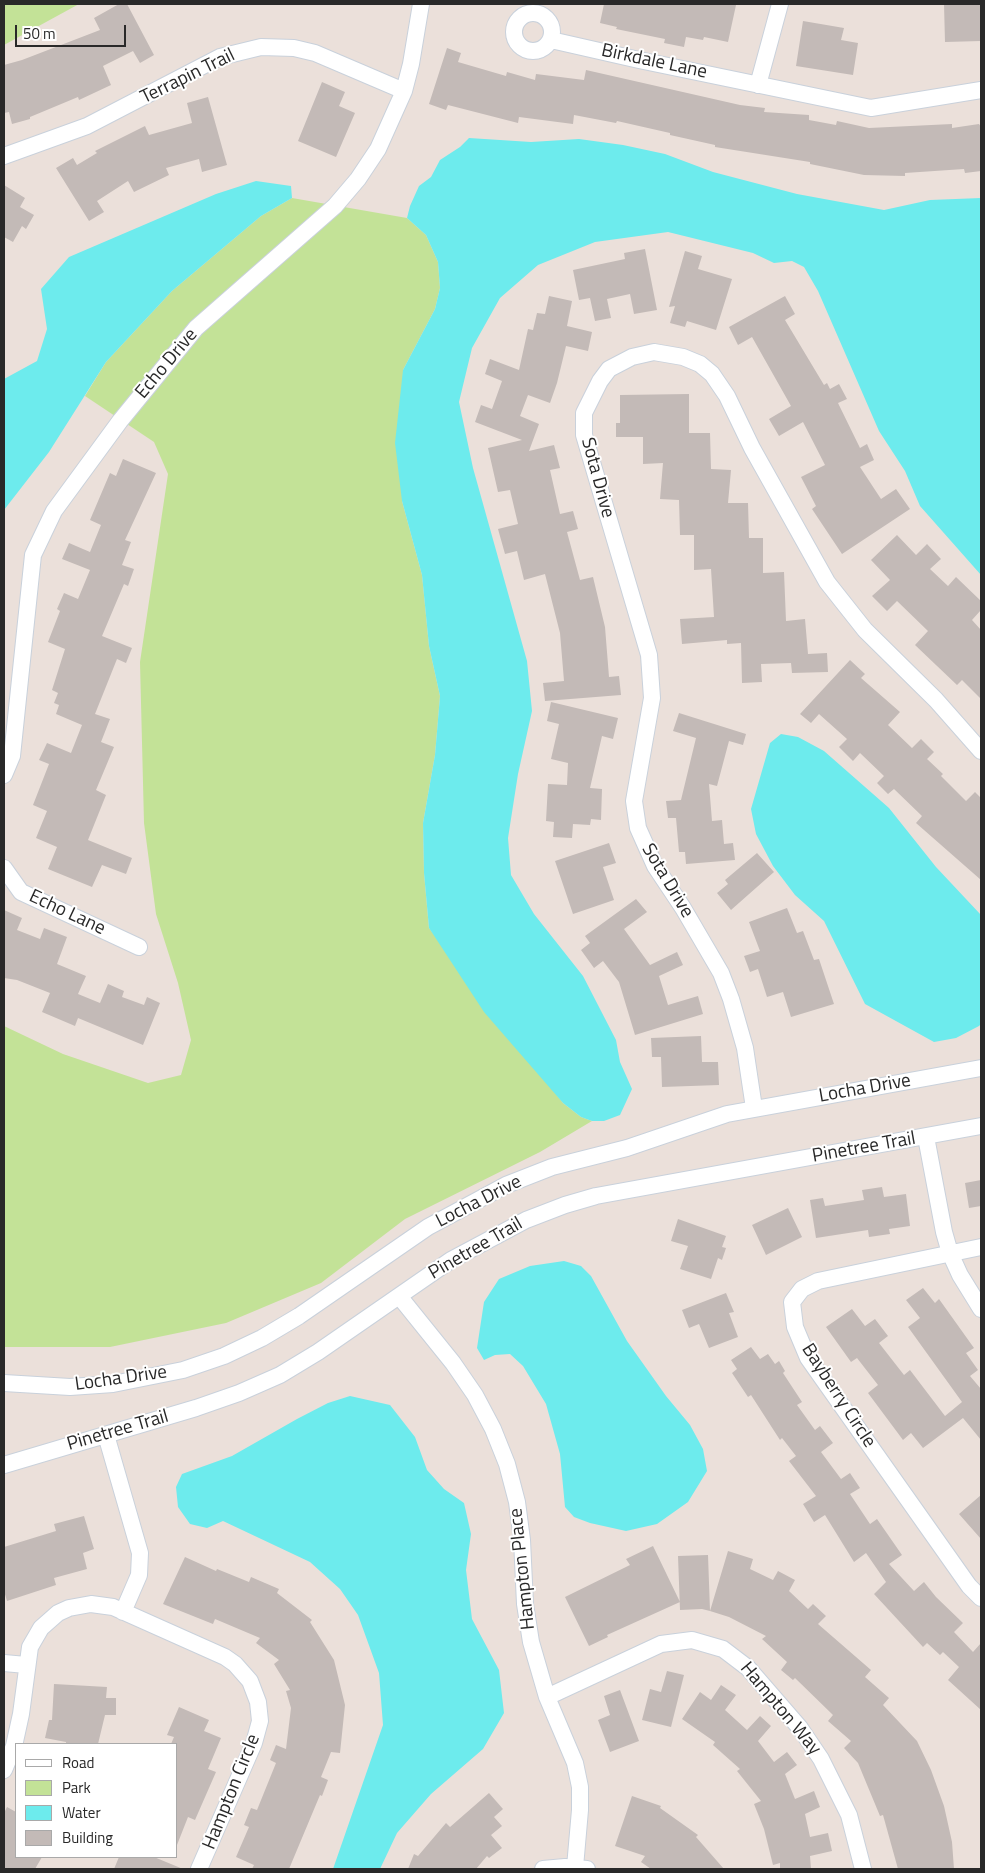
<!DOCTYPE html>
<style>
body{margin:0}
#map{position:relative;width:985px;height:1873px;overflow:hidden;background:#ebe0da;font-family:"Titillium Web",sans-serif}
canvas{display:block}
.frame{position:absolute;inset:0;border:5px solid #292929;pointer-events:none}
.legend{position:absolute;left:15px;top:1743px;width:162px;height:115px;box-sizing:border-box;background:#fff;border:1px solid #a9a9a9;margin:0;padding:6px 9px;list-style:none;font-size:15px;color:#292929}
.legend li{display:flex;align-items:center;gap:10px;height:25px}
.legend b{width:25px;border:1px solid #a9a9a9}
.scale{position:absolute;left:15px;top:25px;width:111px;height:22px;box-sizing:border-box;border:2px solid #292929;border-top:0;padding-left:6px;font-size:15px;line-height:18px;white-space:nowrap;color:#292929;-webkit-text-stroke:4px #fff;paint-order:stroke}
</style>
<div id="map">
<canvas width="985" height="1873"></canvas>
<div class="frame"></div>
<ul class="legend">
<li><b style="height:6px;background:#fff"></b>Road</li>
<li><b style="height:14px;background:#c3e297"></b>Park</li>
<li><b style="height:14px;background:#6debed"></b>Water</li>
<li><b style="height:14px;background:#c3bab7"></b>Building</li>
</ul>
<div class="scale">50 m</div>
</div>
<script>
const g = document.querySelector('canvas').getContext('2d');
g.lineJoin = 'round';
function paint(path, color) { g.fillStyle = color; g.fill(path, 'evenodd'); }
const poly = rows => new Path2D(rows.map(r => 'M' + r).join(''));
function stroke(path, color, width, dash) { g.strokeStyle = color; g.lineWidth = width; g.lineCap = dash ? 'butt' : 'round'; g.setLineDash(dash || []); g.stroke(path); }
function label(font, color, halo, rows, align = 'center') {
  g.font = font + ' "Titillium Web",sans-serif'; g.lineWidth = 4; g.setLineDash([]); g.textBaseline = 'middle'; g.strokeStyle = halo; g.fillStyle = color; for (const [text, x, y, turn = 0] of rows) {
    g.save(); g.translate(x, y); g.rotate((+turn || 0) * Math.PI / 180); g.textAlign = isNaN(turn) ? turn : align; if (halo) g.strokeText(text, 0, 0); g.fillText(text, 0, 0); g.restore();
  }
}
paint(poly([
 [4,4,79,4,4,45],
 [292,198,407,218,426,235,438,262,440,288,435,309,403,370,402,501,422,575,429,646,440,696,435,755,423,823,424,873,429,928,563,1103,581,1117,592,1121,540,1152,405,1219,321,1283,226,1323,110,1347,4,1347,4,1026,63,1054,148,1083,181,1075,191,1040,178,983,156,914,144,823,140,662,168,474,154,442,85,396,106,362,172,291,261,216]
]), '#c3e297');
paint(poly([
 [469,138,531,142,579,139,623,145,665,154,713,172,797,194,884,210,930,200,981,198,981,575,920,506,905,471,879,431,818,291,804,267,792,261,774,263,753,253,668,232,595,242,538,265,500,298,472,348,459,402,473,468,527,661,532,711,518,774,508,838,511,875,534,914,583,976,616,1040,620,1062,632,1089,620,1115,604,1121,592,1121,581,1117,563,1103,484,1012,429,928,424,873,423,823,435,755,440,696,429,646,422,575,402,501,395,443,403,370,435,309,440,288,438,262,426,235,407,218,410,206,419,186,431,177,440,160,460,147],
 [256,181,291,186,292,198,261,216,172,291,106,362,49,452,4,510,4,379,37,361,47,329,41,289,69,257,216,194],
 [781,734,798,737,824,751,889,808,936,867,981,915,981,1024,979,1026,956,1038,934,1042,865,1004,824,921,795,895,773,866,756,834,751,809,770,743],
 [564,1261,581,1266,591,1276,627,1341,666,1396,690,1425,703,1449,707,1471,688,1502,657,1524,626,1531,590,1523,574,1517,565,1507,560,1454,546,1404,523,1366,510,1354,495,1355,484,1360,477,1348,484,1302,499,1279,530,1266],
 [350,1396,390,1405,415,1437,427,1470,444,1489,464,1503,471,1534,466,1570,472,1619,499,1670,504,1713,483,1749,431,1794,397,1833,380,1869,333,1869,383,1725,379,1673,358,1615,340,1589,310,1562,223,1521,207,1528,190,1524,178,1507,176,1487,182,1474,232,1456,297,1419,328,1403]
]), '#6debed');
paint(poly([
 [119,4,127,4,154,55,140,63,133,51,103,66,111,85,79,100,78,97,30,117,30,119,12,124,9,112,4,113,4,65,22,60,100,30,94,18],
 [604,4,730,4,736,5,728,42,704,37,703,40,686,37,684,47,664,43,665,39,616,29,617,27,600,23],
 [944,4,981,4,981,41,945,42],
 [803,21,844,28,841,40,858,43,853,75,796,66],
 [447,48,461,53,458,62,506,76,507,72,535,80,536,74,584,80,586,70,740,105,765,108,764,112,809,115,809,120,836,125,837,121,869,128,952,124,952,128,979,124,981,127,981,171,965,173,964,169,905,173,905,176,864,175,810,164,810,162,715,147,715,145,670,135,670,133,617,121,616,123,574,115,573,124,519,117,518,123,448,105,446,110,429,104],
 [322,82,345,92,339,106,355,113,336,157,298,141],
 [208,97,227,165,202,172,199,159,166,168,169,175,134,192,128,181,97,201,104,212,89,221,56,168,73,158,77,165,97,153,95,151,145,126,149,135,192,123,187,103],
 [4,185,25,198,20,207,34,215,26,229,22,226,13,242,4,237],
 [645,249,657,310,634,314,630,294,607,299,611,318,595,321,590,298,579,300,573,270,625,259,624,253],
 [685,251,702,256,698,269,732,279,716,330,687,321,685,327,670,323,675,306,669,307],
 [549,296,572,301,567,326,592,332,588,351,566,346,557,383,550,403,528,395,520,416,539,424,529,451,554,445,560,468,550,470,560,514,573,511,578,529,567,532,580,580,593,577,605,627,609,677,619,676,621,695,545,701,543,683,564,681,560,633,545,574,524,580,517,551,505,554,498,529,518,524,510,490,498,492,488,448,522,440,475,422,481,405,492,409,502,381,485,374,490,359,519,370,528,329,533,330,537,313,545,314],
 [785,296,795,314,785,320,824,385,827,383,830,389,839,384,847,399,838,403,860,448,867,444,874,460,860,467,881,499,896,489,910,509,842,554,812,509,816,506,801,477,825,465,803,422,779,436,769,419,791,406,752,337,738,345,729,327],
 [689,394,689,433,710,433,711,469,731,470,728,503,748,503,749,538,763,538,763,573,784,572,786,621,805,619,808,654,827,653,828,672,792,673,791,663,761,664,762,682,742,683,741,643,727,644,727,640,682,644,680,619,714,617,711,569,694,570,694,535,680,535,679,500,660,499,663,463,643,464,643,437,616,437,616,423,620,423,620,395],
 [123,459,156,473,125,540,131,542,122,565,134,569,128,586,124,584,102,636,132,648,126,663,117,659,95,714,110,719,101,742,114,747,96,790,106,795,88,840,132,858,126,874,102,865,92,887,48,869,57,847,36,838,47,811,33,805,49,764,39,760,47,743,71,753,82,725,56,714,59,705,54,703,58,693,52,690,65,649,48,642,60,611,57,609,64,593,78,599,90,570,62,559,69,543,90,552,101,525,90,520,110,473,116,476],
 [897,535,916,555,927,544,941,559,930,569,948,586,956,577,981,601,981,610,972,620,981,630,981,699,962,680,957,685,915,645,928,631,897,601,887,611,872,596,890,580,871,560],
 [850,660,865,674,861,678,900,712,888,725,912,748,921,739,934,752,927,759,943,774,941,776,966,801,975,792,981,798,981,880,916,823,922,816,894,789,888,794,877,783,884,776,860,753,853,761,839,747,847,739,819,714,811,723,800,714],
 [551,702,618,718,613,739,602,736,590,788,602,789,601,820,591,819,590,825,573,824,572,838,553,837,554,822,546,821,548,784,567,785,568,763,551,759,559,724,547,721],
 [679,713,746,734,743,745,729,741,717,786,709,784,712,821,722,820,724,844,733,843,735,860,686,864,685,852,679,852,676,818,668,818,666,801,681,800,696,738,673,731],
 [609,843,616,863,603,867,614,900,573,914,555,861],
 [757,853,774,872,731,910,717,893,728,884,725,880],
 [636,899,647,912,624,929,650,965,677,952,683,965,659,976,668,1005,698,996,703,1014,635,1035,619,982,603,961,594,968,581,950,590,943,585,936],
 [787,908,797,933,803,931,814,960,819,959,834,1004,791,1017,783,992,767,997,758,969,750,972,744,956,760,951,749,922],
 [4,910,22,918,17,930,40,939,44,928,67,937,57,964,86,976,78,994,100,1003,108,984,124,991,122,997,144,1005,147,997,160,1003,143,1045,78,1018,75,1026,42,1012,50,993,17,980,4,978],
 [701,1036,702,1062,718,1062,719,1085,662,1087,661,1057,652,1057,651,1038],
 [981,1180,981,1206,969,1208,965,1183],
 [882,1187,884,1197,906,1194,910,1226,889,1229,890,1234,869,1237,868,1230,816,1238,810,1200,823,1198,825,1206,864,1200,862,1190],
 [788,1208,802,1237,766,1255,752,1225],
 [678,1219,726,1236,722,1247,726,1248,722,1260,718,1258,711,1279,680,1269,688,1246,671,1241],
 [923,1288,935,1303,939,1299,974,1348,966,1353,978,1370,970,1376,981,1389,981,1440,963,1418,923,1448,911,1433,903,1440,868,1393,878,1385,857,1358,851,1362,826,1327,852,1309,865,1326,875,1319,888,1336,879,1343,904,1375,910,1370,945,1416,962,1402,908,1327,920,1318,906,1300],
 [726,1293,734,1312,729,1313,738,1337,709,1348,699,1324,689,1328,682,1310],
 [751,1347,760,1359,768,1354,775,1364,779,1361,785,1371,783,1373,802,1402,797,1405,815,1430,820,1426,833,1443,821,1452,841,1479,850,1473,860,1488,850,1494,870,1524,877,1519,902,1555,889,1564,914,1591,924,1582,936,1597,963,1623,954,1632,973,1652,981,1643,981,1710,948,1680,959,1667,943,1652,940,1655,927,1643,923,1647,874,1594,886,1582,866,1553,854,1562,825,1515,814,1522,803,1504,816,1496,789,1461,796,1456,782,1438,780,1440,751,1395,748,1397,732,1373,737,1369,731,1360],
 [981,1495,981,1539,959,1514],
 [84,1516,94,1549,83,1553,87,1569,54,1578,56,1585,7,1601,4,1591,4,1547,56,1531,54,1524],
 [653,1546,680,1602,607,1635,608,1637,589,1646,565,1597,630,1565,626,1559],
 [728,1551,753,1559,750,1569,773,1580,778,1571,795,1580,789,1591,808,1609,813,1604,826,1616,818,1624,871,1670,865,1677,889,1698,883,1705,917,1741,931,1770,944,1806,952,1842,954,1869,898,1869,883,1815,880,1816,858,1763,844,1748,851,1741,828,1721,833,1715,795,1678,793,1680,781,1670,787,1662,762,1639,766,1636,729,1617,710,1611],
 [708,1555,710,1611,702,1609,680,1610,678,1556],
 [185,1557,216,1571,217,1569,249,1582,251,1577,279,1589,277,1593,312,1620,310,1622,334,1660,345,1705,340,1753,331,1752,321,1777,328,1780,322,1796,320,1795,289,1869,252,1869,254,1865,236,1857,249,1827,244,1825,251,1808,257,1810,276,1763,270,1760,276,1745,286,1749,291,1708,286,1691,290,1690,274,1664,279,1660,256,1643,260,1638,215,1619,213,1624,163,1604],
 [667,1671,684,1675,671,1727,642,1720,650,1689,661,1692],
 [54,1684,107,1687,106,1698,116,1698,116,1715,105,1715,98,1744,66,1744,66,1742,45,1738,49,1720,52,1720],
 [721,1685,736,1695,725,1710,747,1730,760,1716,771,1726,758,1741,774,1762,787,1752,797,1765,785,1774,795,1799,814,1791,820,1807,805,1814,810,1837,828,1833,832,1851,810,1856,811,1869,780,1869,780,1863,773,1865,764,1829,754,1804,761,1801,737,1771,740,1769,713,1745,715,1742,682,1719,700,1692,711,1700],
 [620,1690,639,1741,610,1752,598,1720,610,1715,604,1696],
 [179,1707,209,1720,204,1731,221,1738,208,1769,216,1772,195,1820,188,1817,177,1845,176,1744,171,1744,174,1737,167,1735],
 [489,1793,503,1809,494,1817,502,1826,491,1835,502,1848,489,1858,487,1856,476,1869,408,1869,414,1854,418,1856,446,1823,450,1827],
 [632,1796,661,1806,660,1808,698,1835,696,1837,724,1869,651,1869,641,1862,645,1856,615,1846],
 [7,1807,16,1812,16,1857,42,1857,35,1869,4,1869,4,1813],
 [119,1857,154,1857,183,1869,114,1869]
]), '#c3bab7');
const minor = poly([
 '514 32a19 19 0 1 1 38 0a19 19 0 1 1-38 0Z',
 [551,40,639,60,871,108,981,90],
 [758,85,780,4],
 [4,156,87,126,220,57,261,47,294,48,315,53,404,91],
 [4,775,12,756,33,555,54,511,120,421,196,328,335,206,358,179,378,149,404,91,411,64,421,4],
 [4,868,21,892,139,947],
 [754,1108,745,1048,731,999,721,973,683,908,655,866,638,828,634,801,652,698,649,655,584,435,584,413,600,381,609,369,632,357,654,352,683,357,700,364,712,374,727,396,752,448,827,582,865,630,936,700,981,751],
 [926,1137,944,1232,950,1253,960,1275,981,1309],
 [981,1247,818,1281,802,1289,792,1302,795,1327,808,1358,969,1586,981,1598],
 [399,1296,453,1363,475,1395,493,1429,507,1464,517,1502,522,1540,525,1604,531,1642,547,1697,575,1763,580,1787,580,1810,575,1867],
 [4,1383,70,1387,113,1384,183,1370,224,1356,262,1338,299,1316,428,1227,506,1185,552,1167,627,1148,727,1114,981,1068],
 [106,1435,140,1553,139,1575,123,1612],
 [4,1465,196,1408,239,1393,280,1375,318,1352,451,1260,526,1220,565,1205,596,1196,981,1126],
 [4,1663,26,1665],
 [547,1697,661,1644,692,1640,723,1649,748,1668,800,1728,821,1759,849,1815,863,1869],
 [4,1770,14,1746,21,1714,30,1647,41,1628,58,1613,69,1608,91,1604,113,1607,225,1657,235,1664,250,1681,258,1702,260,1721,254,1743,199,1869],
 [543,1869,565,1867,587,1869]
]);
stroke(minor, '#c9d1db', 18);
stroke(minor, '#fff', 16);
label('19px', '#292929', '#fff', [
 ["Birkdale Lane",654,62,12],
 ["Terrapin Trail",188,77,-26],
 ["Echo Drive",167,364,-50],
 ["Sota Drive",597,478,75],
 ["Sota Drive",667,881,59],
 ["Echo Lane",67,913,25],
 ["Locha Drive",865,1089,-10],
 ["Pinetree Trail",864,1148,-10],
 ["Locha Drive",479,1202,-27],
 ["Pinetree Trail",476,1249,-30],
 ["Locha Drive",121,1379,-8],
 ["Bayberry Circle",838,1396,57],
 ["Pinetree Trail",118,1431,-16],
 ["Hampton Place",523,1569,-96],
 ["Hampton Way",780,1709,50],
 ["Hampton Circle",232,1792,-68]
]);
</script>
